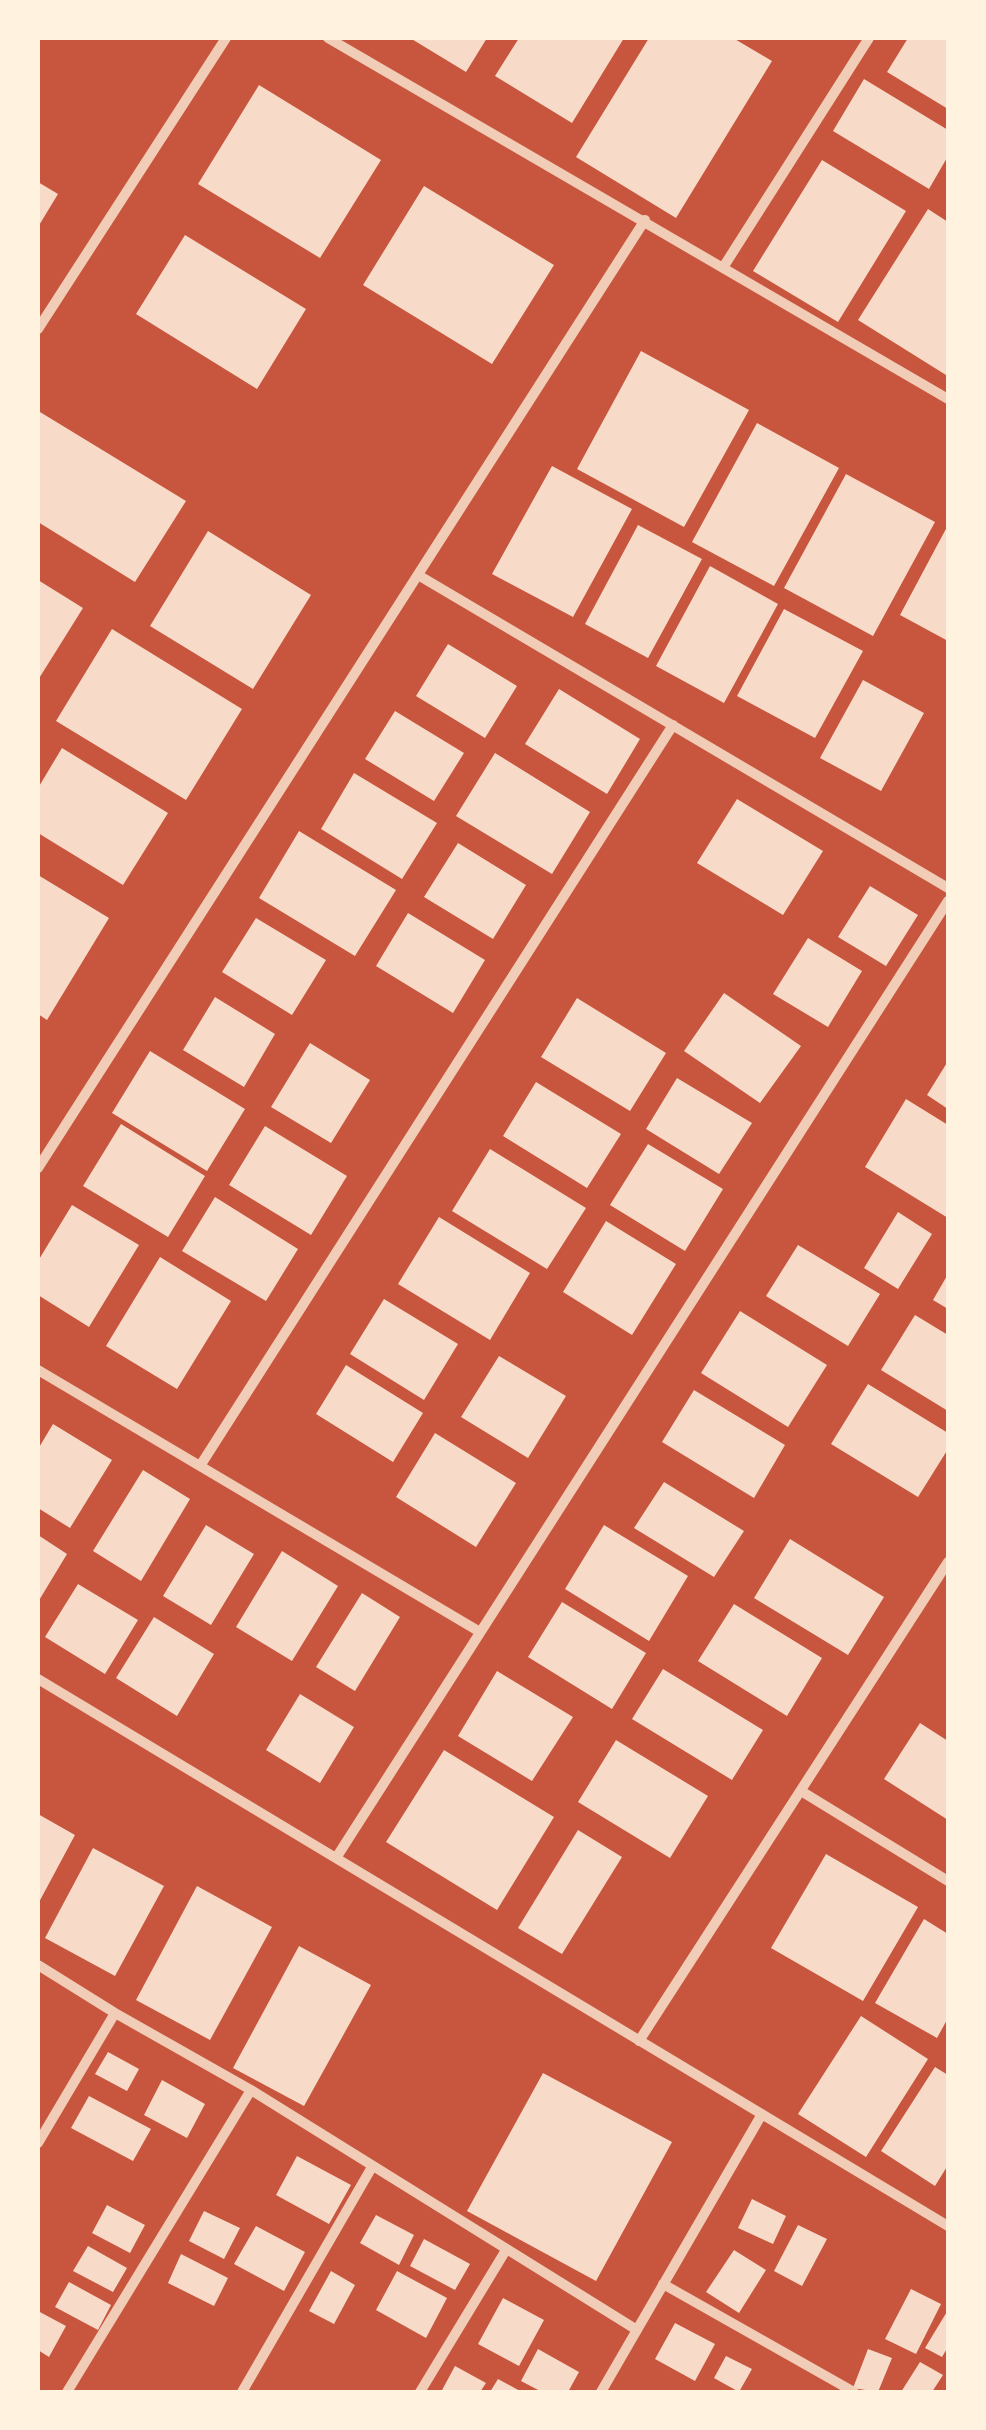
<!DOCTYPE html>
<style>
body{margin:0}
#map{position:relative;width:986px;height:2430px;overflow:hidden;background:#c8553d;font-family:Overpass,sans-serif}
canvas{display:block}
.frame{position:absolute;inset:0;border:40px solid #fff3e0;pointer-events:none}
</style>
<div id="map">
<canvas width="986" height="2430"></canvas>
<div class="frame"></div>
</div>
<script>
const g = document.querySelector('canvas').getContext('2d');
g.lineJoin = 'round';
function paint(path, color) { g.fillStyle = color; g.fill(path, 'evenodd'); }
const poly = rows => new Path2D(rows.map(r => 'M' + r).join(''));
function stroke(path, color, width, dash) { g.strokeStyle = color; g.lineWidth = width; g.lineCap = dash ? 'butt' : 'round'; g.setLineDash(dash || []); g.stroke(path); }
paint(poly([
 [410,38,487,38,466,72],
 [519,38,624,38,572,123,495,76],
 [649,38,733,38,772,61,676,218,576,157],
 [908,38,948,38,948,109,887,72],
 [864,79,948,130,948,156,929,189,833,131],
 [259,85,381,160,320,258,198,184],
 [822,160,906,211,838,322,753,271],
 [38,182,58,194,38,227],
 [424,186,554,265,492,364,363,285],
 [928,209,948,222,946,375,858,320],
 [185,235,306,309,257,389,136,314],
 [641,351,749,410,684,527,577,469],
 [40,412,186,501,135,582,38,522,38,417],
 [757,423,839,468,774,586,692,542],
 [552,466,632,509,573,617,492,574],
 [846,474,935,522,873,636,784,588],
 [638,525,702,559,648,658,585,624],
 [948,525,948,641,900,615],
 [208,531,311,595,253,689,150,626],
 [710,566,778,604,724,703,656,666],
 [38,580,83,608,38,680],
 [784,609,863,651,815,738,737,696],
 [112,629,242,709,186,800,56,721],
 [448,644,517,686,485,738,416,696],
 [863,680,924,713,881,791,820,758],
 [559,689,640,739,607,794,525,744],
 [395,711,464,753,434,801,365,759],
 [62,748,168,813,123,885,38,833,38,788],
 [495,753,590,812,552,874,456,816],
 [354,773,437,823,402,879,321,829],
 [737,799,823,851,783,915,697,863],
 [299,831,396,890,355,956,259,898],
 [458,843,526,885,493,939,424,897],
 [38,875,109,918,47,1020,38,1014],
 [870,886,918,915,886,966,838,937],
 [408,913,485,960,453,1013,376,966],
 [256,918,326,960,292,1015,222,972],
 [808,938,862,971,828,1027,773,994],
 [724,993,801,1046,760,1103,684,1051],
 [215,997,275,1034,244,1087,183,1050],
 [577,998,666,1053,630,1111,541,1057],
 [310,1043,370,1080,331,1143,271,1107],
 [150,1051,245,1109,207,1171,112,1113],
 [948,1061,948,1109,927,1095],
 [677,1078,752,1123,719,1174,646,1129],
 [536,1082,621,1134,587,1188,503,1136],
 [906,1099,948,1125,948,1218,865,1167],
 [121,1124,205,1176,168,1237,83,1186],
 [265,1126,347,1176,311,1235,229,1185],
 [648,1144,723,1189,685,1251,610,1205],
 [490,1149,586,1208,547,1269,452,1211],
 [215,1197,298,1249,266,1301,182,1251],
 [72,1205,139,1245,89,1327,38,1295,38,1261],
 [898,1212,932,1234,898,1289,864,1268],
 [439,1217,530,1273,490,1340,398,1284],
 [606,1221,676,1264,632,1335,563,1292],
 [798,1245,880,1294,848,1346,766,1296],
 [160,1257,231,1301,177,1389,106,1346],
 [948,1274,948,1309,933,1300],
 [384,1299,458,1344,424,1400,350,1354],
 [740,1311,827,1365,788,1427,701,1373],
 [915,1315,948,1335,948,1411,881,1370],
 [499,1356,566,1396,528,1458,461,1417],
 [346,1365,423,1413,393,1462,316,1414],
 [868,1384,948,1433,948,1449,918,1497,831,1444],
 [694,1390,785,1445,754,1498,662,1442],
 [53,1424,112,1460,70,1528,38,1508,38,1449],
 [435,1433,516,1483,476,1547,396,1497],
 [143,1470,190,1499,141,1581,93,1551],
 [664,1482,744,1531,714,1577,634,1528],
 [206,1525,254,1554,211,1625,163,1596],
 [604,1525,688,1576,649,1641,565,1589],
 [38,1535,67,1554,38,1602],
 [790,1539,884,1597,848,1655,754,1598],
 [282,1551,338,1586,292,1661,236,1627],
 [78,1584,138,1620,105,1674,45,1637],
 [362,1593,400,1617,355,1691,316,1667],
 [562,1602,646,1653,612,1709,528,1657],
 [734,1604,822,1658,787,1716,698,1661],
 [154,1617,214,1654,177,1716,116,1678],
 [663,1669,763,1730,732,1780,632,1719],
 [497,1671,573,1717,532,1781,458,1736],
 [300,1694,354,1727,320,1783,266,1750],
 [920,1723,948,1741,948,1820,884,1779],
 [616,1740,708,1796,670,1858,578,1802],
 [444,1750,554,1817,497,1910,386,1842],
 [38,1814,75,1835,38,1904],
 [578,1830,622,1857,562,1954,518,1928],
 [93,1848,164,1886,115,1976,45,1938],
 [826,1854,918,1907,863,2001,771,1948],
 [197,1886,272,1927,210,2040,136,2000],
 [924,1919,948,1934,948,2018,937,2038,875,2003],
 [299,1946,371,1985,304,2106,233,2068],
 [861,2016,928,2059,866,2157,798,2114],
 [108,2052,139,2069,127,2091,95,2074],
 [935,2067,948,2075,948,2165,935,2186,881,2151],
 [543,2073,672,2142,596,2281,467,2211],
 [162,2080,205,2104,187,2138,144,2115],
 [89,2096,151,2129,133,2161,71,2128],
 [297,2156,351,2185,329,2224,276,2195],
 [752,2199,786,2216,773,2244,738,2228],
 [107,2205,145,2225,130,2253,92,2233],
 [204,2211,240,2228,224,2259,189,2241],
 [376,2215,414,2235,399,2265,360,2243],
 [798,2225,827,2239,802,2286,774,2271],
 [256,2226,305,2252,284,2291,234,2264],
 [424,2239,470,2264,455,2290,410,2266],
 [88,2246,127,2268,113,2292,73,2271],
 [734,2250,766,2270,739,2313,706,2292],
 [181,2254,228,2278,214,2306,168,2283],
 [331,2271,355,2285,334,2324,309,2311],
 [397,2271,447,2298,426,2338,376,2310],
 [69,2282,111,2305,98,2330,55,2307],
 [911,2289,941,2304,916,2354,885,2339],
 [503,2298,544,2320,519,2366,478,2344],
 [948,2310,948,2347,942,2357,925,2348],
 [38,2311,66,2326,49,2357,38,2350],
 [675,2323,715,2344,695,2381,655,2359],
 [538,2349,579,2372,568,2392,542,2392,521,2381],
 [868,2349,892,2358,878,2392,853,2388],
 [726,2356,752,2369,739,2392,714,2378],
 [920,2362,943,2375,932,2392,901,2392],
 [455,2366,486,2383,480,2392,441,2392],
 [498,2379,522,2392,490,2392]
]), '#f7dbc8');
stroke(poly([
 [328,38,948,399],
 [724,266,869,38],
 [38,329,226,38],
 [418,575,948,888],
 [38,1168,645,220],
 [38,1370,480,1632],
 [200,1466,673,725],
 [38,1679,948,2226],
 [801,1791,948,1881],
 [336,1858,948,901],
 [38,1965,115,2013,251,2090,637,2330],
 [639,2041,948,1562],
 [38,2143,115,2013],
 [663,2284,854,2392],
 [67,2392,251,2090],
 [242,2392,372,2167],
 [420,2392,506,2250],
 [601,2392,762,2114]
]), '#f1ccb7', 10);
</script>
